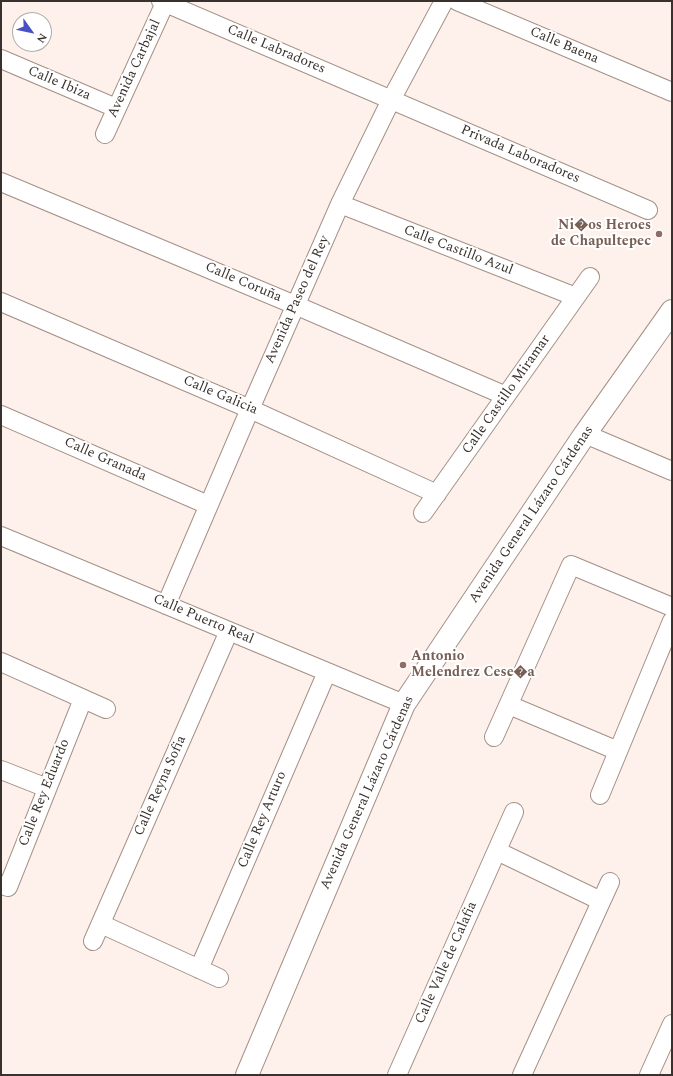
<!DOCTYPE html>
<meta charset="utf-8">
<style>
body{margin:0}
#map{position:relative;width:673px;height:1076px;overflow:hidden;background:#fef1eb;font-family:Spectral,serif}
canvas{display:block}
.frame{position:absolute;inset:0;border:2px solid #39312d;pointer-events:none}
.north{position:absolute;left:12px;top:12px;width:40px;height:40px;box-sizing:border-box;background:#fff;border:1px solid #b0adab;border-radius:50%;rotate:123deg;font-size:11px;font-weight:700;line-height:16px;text-align:center;color:#39312d}
.north::after{content:'';display:block;margin:auto;width:14px;height:18px;background:#4750c5;clip-path:polygon(50% 0,100% 100%,50% 72%,0 100%)}
</style>
<div id="map">
<canvas width="673" height="1076"></canvas>
<div class="frame"></div>
<div class="north">N</div>
</div>
<script>
const g = document.querySelector('canvas').getContext('2d');
g.lineJoin = 'round';
const poly = rows => new Path2D(rows.map(r => 'M' + r).join(''));
function stroke(path, color, width, dash) { g.strokeStyle = color; g.lineWidth = width; g.lineCap = dash ? 'butt' : 'round'; g.setLineDash(dash || []); g.stroke(path); }
function label(font, color, halo, rows, align = 'center') {
  g.font = font + ' Spectral,serif'; g.lineWidth = 4; g.setLineDash([]); g.textBaseline = 'middle'; g.strokeStyle = halo; g.fillStyle = color; for (const [text, x, y, turn = 0] of rows) {
    g.save(); g.translate(x, y); g.rotate((+turn || 0) * Math.PI / 180); g.textAlign = isNaN(turn) ? turn : align; if (halo) g.strokeText(text, 0, 0); g.fillText(text, 0, 0); g.restore();
  }
}
const minor = poly([
 [161,1,648,210],
 [457,1,672,92],
 [1,59,116,108],
 [105,134,165,3],
 [1,182,295,305,506,396],
 [340,204,576,297],
 [1,302,250,409,437,494],
 [1,415,208,505],
 [585,434,672,471],
 [423,513,590,277],
 [1,536,404,704],
 [166,605,250,409,340,204,391,100,444,1],
 [1,662,106,709],
 [509,705,618,751],
 [494,737,571,565,672,607],
 [1,770,47,788],
 [600,795,672,621],
 [497,851,601,901],
 [1,885,8,887,83,699],
 [101,924,219,978],
 [93,941,229,631],
 [199,969,327,672],
 [397,1075,514,812],
 [522,1075,610,882],
 [649,1075,672,1024]
]);
const tertiary = poly([
 [247,1075,404,704,585,434,672,311]
]);
stroke(minor, '#a49187', 20);
stroke(tertiary, '#a49187', 24);
stroke(minor, '#fff', 18);
stroke(tertiary, '#fff', 22);
for (const [x, y, r, color] of [
 [659,234,4,"#8d6e63"],
 [403,665,4,"#8d6e63"]
]) { const dot = new Path2D(); dot.arc(x, y, r, 0, 2 * Math.PI); g.fillStyle = color; g.fill(dot); stroke(dot, '#fff', 1.5); }
label('14px', '#39312d', '#fff', [
 ["Calle Baena",564,46,23],
 ["Calle Labradores",276,50,23],
 ["Avenida Carbajal",135,69,-65],
 ["Calle Ibiza",59,84,23],
 ["Privada Laboradores",520,155,23],
 ["Calle Castillo Azul",458,251,21],
 ["Calle Coruña",243,283,23],
 ["Avenida Paseo del Rey",298,300,-66],
 ["Calle Castillo Miramar",507,395,-55],
 ["Calle Galicia",220,396,23],
 ["Calle Granada",105,460,24],
 ["Avenida General Lázaro Cárdenas",532,515,-56],
 ["Calle Puerto Real",203,620,23],
 ["Calle Reyna Sofia",161,786,-66],
 ["Calle Rey Eduardo",45,793,-68],
 ["Avenida General Lázaro Cárdenas",368,793,-66],
 ["Calle Rey Arturo",263,820,-67],
 ["Calle Valle de Calafia",447,963,-66]
]);
label('bold 14px', '#785e54', '#fff', [
 ["Ni�os Heroes",651,226],
 ["de Chapultepec",651,242],
 ["Antonio",411,657,"left"],
 ["Melendrez Cese�a",411,673,"left"]
], 'right');
</script>
